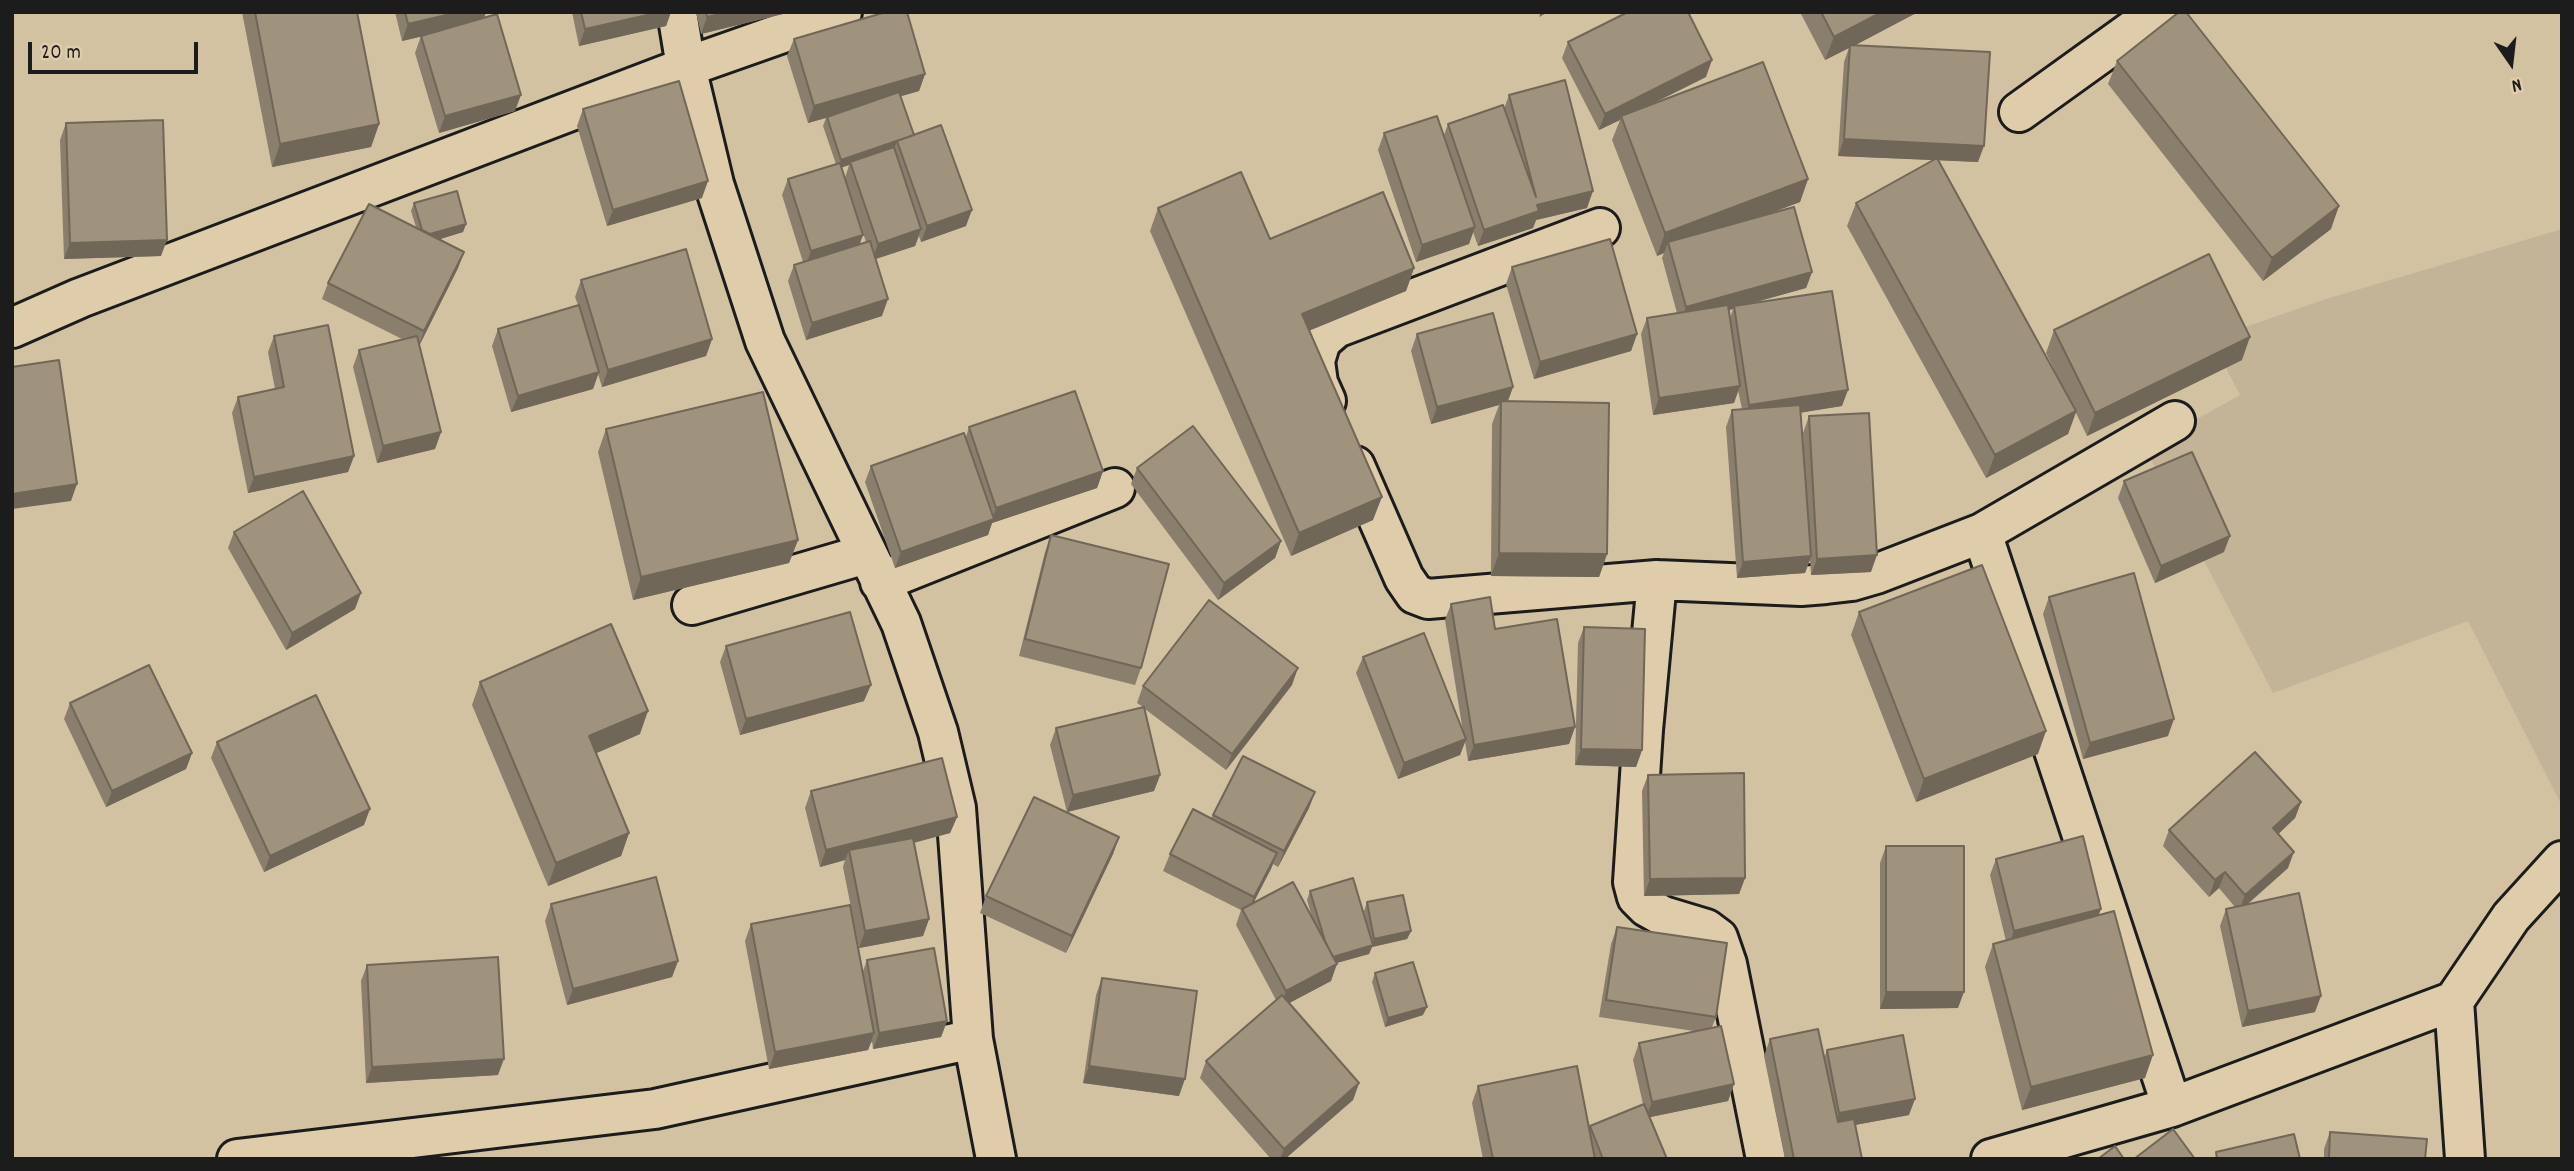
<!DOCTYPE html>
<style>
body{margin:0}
#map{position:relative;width:2574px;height:1171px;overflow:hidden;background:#d3c2a2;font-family:Dekko,sans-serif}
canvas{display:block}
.frame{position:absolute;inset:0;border:14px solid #1c1c1c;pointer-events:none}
.north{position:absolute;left:2476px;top:28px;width:70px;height:70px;-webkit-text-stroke:5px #dfccaa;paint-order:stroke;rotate:166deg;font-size:19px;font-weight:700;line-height:28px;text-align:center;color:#1c1c1c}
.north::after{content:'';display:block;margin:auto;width:24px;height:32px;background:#1c1c1c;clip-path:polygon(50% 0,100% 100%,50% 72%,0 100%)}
.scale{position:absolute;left:28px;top:42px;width:170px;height:32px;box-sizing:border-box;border:4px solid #1c1c1c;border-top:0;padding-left:9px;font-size:21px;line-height:24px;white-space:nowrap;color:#1c1c1c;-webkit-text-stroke:5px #dfccaa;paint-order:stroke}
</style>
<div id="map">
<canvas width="2574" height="1171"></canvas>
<div class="frame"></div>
<div class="north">N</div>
<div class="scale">20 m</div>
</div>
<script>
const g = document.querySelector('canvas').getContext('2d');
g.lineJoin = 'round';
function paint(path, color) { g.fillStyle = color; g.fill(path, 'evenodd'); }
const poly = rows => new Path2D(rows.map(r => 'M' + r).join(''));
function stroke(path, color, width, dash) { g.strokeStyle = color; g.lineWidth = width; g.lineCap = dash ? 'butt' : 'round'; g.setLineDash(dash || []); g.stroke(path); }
paint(poly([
 [2562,229,2562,806,2468,621,2273,693,2145,448,2240,395,2211,339,2323,300]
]), '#c4b497');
const minor = poly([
 [677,12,686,67,714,184,765,341,901,623,938,732,956,808,973,1039,996,1159],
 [2019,112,2158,12],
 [12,328,80,298,686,67,842,12],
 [1326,401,1318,383,1315,361,1321,341,1336,328,1600,228],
 [1355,466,1404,578,1415,594,1428,599,1657,580,1801,586,1826,584,1852,581,1876,574,1982,533,2175,421],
 [1982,533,2172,1107],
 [1657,580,1643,730,1633,882,1637,897,1647,907,1663,916,1706,929,1718,938,1727,964,1766,1159],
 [880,582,1115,488],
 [692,605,866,554],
 [2454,1001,2465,1159],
 [237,1159,655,1109,973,1039],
 [1991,1159,2172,1107,2454,1001,2511,917,2562,861]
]);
stroke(minor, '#1c1c1c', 44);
stroke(minor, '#dfccaa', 38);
paint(poly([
 [242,12,357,12,379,124,371,147,272,167],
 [395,12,486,12,484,18,515,111,439,133,415,53,421,36,423,36,402,41],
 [572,12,671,12,666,26,579,46],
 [696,12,791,12,701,34],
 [1800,12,1918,12,1855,45,1978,162,1938,160,2059,379,2046,353,2054,330,2242,360,2087,436,2076,413,2068,434,1986,478,1847,226,1856,203,1934,160,1838,156,1844,62,1849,48,1825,60],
 [794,39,925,74,919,91,901,96,914,135,966,226,921,242,919,236,915,246,876,259,882,316,806,340,788,281,794,265,803,262,782,195,788,179,836,164,823,126,826,118,808,123,787,56],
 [849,165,845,178,841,167],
 [852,200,866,242,859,244],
 [1568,42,1706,77,1645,107,1808,179,1800,202,1768,214,1812,272,1806,288,1749,304,1842,406,1800,413,1806,489,1803,433,1809,416,1871,572,1811,575,1810,560,1805,573,1737,578,1726,427,1732,410,1742,409,1738,390,1734,403,1653,415,1641,334,1647,318,1677,313,1662,258,1664,253,1657,256,1612,140,1620,120,1599,130,1562,58],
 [1733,309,1730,318,1728,310],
 [2117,61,2331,229,2263,281,2108,84],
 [1509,95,1587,208,1536,220,1533,228,1478,246,1473,232,1469,244,1416,262,1378,150,1384,133,1444,135,1448,124,1504,109],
 [583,109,702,198,607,226,577,126],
 [66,123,161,256,64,259,60,140],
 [414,203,466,224,463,232,440,239,464,252,458,268,419,346,441,432,435,449,377,463,353,367,359,350,402,339,322,299,328,283,416,227,411,211],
 [1158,208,1270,239,1414,268,1406,291,1309,330,1373,520,1291,556,1150,231],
 [1512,267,1637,334,1631,351,1534,379,1506,284],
 [581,280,712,339,706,356,602,387,598,374,593,389,511,412,492,346,498,329,578,305,575,297],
 [1417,334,1513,387,1508,401,1607,554,1599,577,1491,576,1492,424,1499,405,1431,424,1411,351],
 [274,336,354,456,348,472,248,493,232,413,238,397,275,389,268,352],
 [969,427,1103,471,1097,488,992,523,988,535,895,568,865,482,871,466,966,437],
 [606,429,798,540,789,563,633,600,598,452],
 [1137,468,1281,541,1275,558,1218,600,1131,484],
 [2124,481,2224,552,2155,583,2118,498],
 [234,532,355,609,286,650,228,548],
 [1051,535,1141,668,1135,685,1019,656,1045,552],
 [2049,597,2168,736,2083,759,2043,614],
 [1451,604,1495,629,1575,727,1569,744,1468,761,1465,742,1460,755,1398,779,1356,673,1363,657,1463,732,1445,620],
 [1859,612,2038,754,1916,802,1851,635],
 [1584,627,1642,750,1636,767,1575,765,1578,643],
 [726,646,864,701,740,735,720,662],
 [480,682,640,734,596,753,629,833,621,856,548,886,472,705],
 [1292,685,1226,770,1145,709,1160,775,1154,791,1067,812,1050,745,1056,728,1143,707,1137,703,1143,686],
 [70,703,192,753,186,769,106,807,64,719],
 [217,742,364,825,264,872,211,758],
 [1648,775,1745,878,1739,894,1644,896,1642,791],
 [811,791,957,817,950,833,914,843,929,919,923,936,859,948,843,867,845,860,820,867,805,808],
 [1315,792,1309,808,1278,867,1273,864,1254,902,1312,917,1307,900,1310,891,1366,921,1364,911,1367,902,1411,931,1407,939,1372,947,1369,954,1336,963,1331,981,1289,1003,1359,1083,1353,1100,1285,1159,1271,1159,1200,1078,1206,1061,1276,1000,1236,925,1241,910,1163,871,1170,854,1211,818,1213,815],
 [2301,802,2295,818,2278,834,2288,868,2247,905,2315,1012,2242,1027,2220,926,2226,909,2235,907,2219,888,2209,897,2163,846,2169,830],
 [1119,837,1113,854,1066,953,980,913,986,896],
 [1886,846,1958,1008,1880,1009,1880,863],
 [1996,859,2099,915,2145,1078,2022,1110,1985,967,1993,944,2006,941,1990,875],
 [551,904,678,961,672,977,567,1005,545,921],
 [751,924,863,971,867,960,947,1021,941,1037,873,1049,872,1041,868,1050,769,1069,745,941],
 [1617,927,1716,1017,1712,1027,1734,1084,1728,1101,1650,1117,1667,1159,1483,1159,1472,1103,1478,1086,1589,1128,1590,1126,1643,1104,1633,1060,1639,1043,1694,1031,1599,1017,1611,944],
 [367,965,498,1075,366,1083,361,981],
 [1375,973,1423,1015,1385,1027,1372,982],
 [1102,978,1179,1096,1083,1083,1096,995],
 [1770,1039,1824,1058,1827,1050,1909,1115,1855,1125,1862,1159,1785,1159,1764,1056],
 [2330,1132,2425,1159,2324,1159,2324,1149]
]), '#8a7e6c');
paint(poly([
 [459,12,486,12,483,22,402,41,408,24],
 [661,12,671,12,666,26,579,46,585,29],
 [728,12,791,12,701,34,707,17],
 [1541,12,1548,12,1539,17],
 [1882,12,1918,12,1850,48,1850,45,1849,48,1825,60,1834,37],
 [1712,60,1706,77,1622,119,1621,116,1620,120,1599,130,1605,114],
 [925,74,919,91,808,123,814,106],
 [521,95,515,111,439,133,445,116],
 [379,124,371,147,272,167,280,144],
 [1844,139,1984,146,1978,162,1838,156],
 [897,141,894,149,850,162,849,165,838,169,841,160],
 [1808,179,1800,202,1671,251,1668,242,1664,253,1657,256,1665,233],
 [708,181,702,198,607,226,613,210],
 [1593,191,1587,208,1536,220,1533,228,1478,246,1484,230,1537,205],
 [2339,206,2331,229,2263,281,2272,258],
 [972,210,966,226,921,242,927,226],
 [466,224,463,232,421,245,424,236],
 [1475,227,1469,244,1416,262,1422,245],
 [921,229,915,246,872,260,878,244],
 [863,235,857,252,805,268,811,251],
 [167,240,161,256,64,259,70,243],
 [464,252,458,268,418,348,424,331],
 [1414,268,1406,291,1294,337,1302,314],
 [1812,272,1806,288,1734,308,1734,306,1733,309,1679,323,1686,307],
 [888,299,882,316,806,340,812,323],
 [1637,334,1631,351,1534,379,1540,362],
 [2250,337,2242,360,2087,436,2095,413],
 [712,339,706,356,602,387,608,370],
 [599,372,593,389,511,412,518,396],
 [1740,386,1734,403,1653,415,1659,398],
 [1513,387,1507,403,1501,401,1499,405,1431,424,1437,407],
 [1848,390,1842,406,1743,421,1749,405],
 [2076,411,2068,434,1986,478,1995,455],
 [441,432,435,449,377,463,383,446],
 [354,456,348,472,248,493,254,477],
 [1103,471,1097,488,992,523,988,535,895,568,901,552,992,520,996,508],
 [77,484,71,501,12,509,12,494],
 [1382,497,1373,520,1291,556,1299,533],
 [2230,536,2224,552,2155,583,2161,566],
 [798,540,789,563,633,600,641,577],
 [1281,541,1275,558,1218,600,1224,583],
 [1499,553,1607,554,1599,577,1491,576],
 [1877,555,1871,572,1811,575,1817,559],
 [1811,556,1805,573,1737,578,1743,562],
 [361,593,355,609,286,650,292,633],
 [1298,668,1292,685,1226,770,1232,754],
 [871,685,864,701,740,735,746,719],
 [648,711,640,734,581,760,589,736],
 [2174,719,2168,736,2083,759,2090,743],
 [1575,727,1569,744,1468,761,1474,745],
 [2046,731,2038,754,1916,802,1924,779],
 [1466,739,1460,755,1398,779,1404,763],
 [1581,749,1642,750,1636,767,1575,765],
 [192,753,186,769,106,807,112,791],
 [1160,775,1154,791,1067,812,1073,795],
 [1315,792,1309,808,1278,867,1284,851],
 [2301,802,2295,818,2267,845,2273,828],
 [370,809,364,825,264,872,270,856],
 [957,817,950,833,851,859,849,850,845,860,820,867,826,850],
 [629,833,621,856,548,886,556,863],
 [1119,837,1113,854,1066,953,1072,936],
 [2294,852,2288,868,2239,911,2245,895],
 [1277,853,1271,869,1248,913,1254,897],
 [2225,872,2219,888,2209,897,2215,880],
 [1745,878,1739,894,1644,896,1650,879],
 [2101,909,2095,926,2008,948,2014,931],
 [929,919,923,936,859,948,865,931],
 [1411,931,1407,939,1372,947,1369,954,1326,966,1329,958,1372,945,1374,939],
 [678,961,672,977,567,1005,573,989],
 [1337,964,1331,981,1280,1008,1286,991],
 [1886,992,1964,992,1958,1008,1880,1009],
 [2321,996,2315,1012,2242,1027,2248,1011],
 [1427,1007,1423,1015,1385,1027,1388,1018],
 [947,1021,941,1037,873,1049,879,1033],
 [874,1033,868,1050,769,1069,775,1052],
 [2153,1055,2145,1078,2022,1110,2031,1087],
 [504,1059,498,1075,366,1083,372,1067],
 [1089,1066,1185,1079,1179,1096,1083,1083],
 [1359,1083,1353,1100,1285,1159,1280,1159,1284,1149],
 [1734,1084,1728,1101,1646,1118,1652,1102],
 [1915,1099,1909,1115,1833,1129,1839,1113]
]), '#706758');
const building = poly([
 [255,12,357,12,379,124,280,144,255,12],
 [405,12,459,12,408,24,405,12],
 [581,12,661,12,585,29,581,12],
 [706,12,728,12,707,17,706,12],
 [886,12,907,12,925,74,814,106,794,39,886,12],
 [1628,12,1688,12,1712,60,1605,114,1568,42,1628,12],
 [1821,12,1882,12,1834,37,1821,12],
 [2179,12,2186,12,2339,206,2272,258,2117,61,2179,12],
 [497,14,521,95,445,116,421,36,497,14],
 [1850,45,1990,52,1984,146,1844,139,1850,45],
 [1763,62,1808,179,1665,233,1621,116,1763,62],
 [1565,80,1593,191,1537,205,1539,211,1484,230,1448,124,1503,105,1536,197,1509,95,1565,80],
 [679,81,708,181,613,210,583,109,679,81],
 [899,92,914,135,841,160,827,117,899,92],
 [1437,116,1475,227,1422,245,1384,133,1437,116],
 [163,120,167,240,70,243,66,123,163,120],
 [941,125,972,210,927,226,897,141,941,125],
 [894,147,921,229,878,244,850,162,894,147],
 [1937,158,2076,411,1995,455,1856,203,1937,158],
 [840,163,863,235,811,251,788,179,840,163],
 [1241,172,1270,239,1383,192,1414,268,1302,314,1382,497,1299,533,1158,208,1241,172],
 [457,191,466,224,430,234,422,230,414,203,457,191],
 [369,204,464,252,424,331,328,283,369,204],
 [1794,207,1812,272,1686,307,1668,242,1794,207],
 [1610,239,1637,334,1540,362,1512,267,1610,239],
 [870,241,888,299,812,323,794,265,870,241],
 [686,249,712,339,608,370,581,280,686,249],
 [2209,254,2250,337,2095,413,2054,330,2209,254],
 [1832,291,1848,390,1749,405,1734,306,1832,291],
 [579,305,599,372,518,396,498,329,579,305],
 [1728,305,1740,386,1659,398,1647,318,1728,305],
 [1493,313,1513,387,1437,407,1417,334,1493,313],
 [328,325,354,456,254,477,238,397,284,387,274,336,328,325],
 [417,336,441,432,383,446,359,350,417,336],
 [59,360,77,484,12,494,12,367,59,360],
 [1075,391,1103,471,996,508,969,427,1075,391],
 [763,392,798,540,641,577,606,429,763,392],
 [1501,401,1609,403,1607,554,1499,553,1501,401],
 [1800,405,1811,556,1743,562,1732,410,1800,405],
 [1869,413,1877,555,1817,559,1809,416,1869,413],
 [1193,426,1281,541,1224,583,1137,468,1193,426],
 [964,433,994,519,901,552,871,466,964,433],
 [2192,452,2230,536,2161,566,2124,481,2192,452],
 [303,491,361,593,292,633,234,532,303,491],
 [1051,535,1169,564,1141,668,1025,639,1051,535],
 [1982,565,2046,731,1924,779,1859,612,1982,565],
 [2134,573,2174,719,2090,743,2049,597,2134,573],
 [1490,597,1495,629,1557,619,1575,727,1474,745,1451,604,1490,597],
 [1209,600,1298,668,1232,754,1143,686,1209,600],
 [850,612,871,685,746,719,726,646,850,612],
 [611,624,648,711,589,736,629,833,556,863,480,682,611,624],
 [1584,627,1645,629,1642,750,1581,749,1584,627],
 [1424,633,1466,739,1404,763,1363,657,1424,633],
 [149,665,192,753,112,791,70,703,149,665],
 [316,695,370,809,270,856,217,742,316,695],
 [1144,707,1160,775,1073,795,1056,728,1144,707],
 [2255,752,2301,802,2273,828,2294,852,2245,895,2225,872,2215,880,2169,830,2255,752],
 [1243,756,1315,792,1284,851,1213,815,1243,756],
 [942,758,957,817,826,850,811,791,942,758],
 [1744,773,1745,878,1650,879,1648,775,1744,773],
 [1034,797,1119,837,1072,936,986,896,1034,797],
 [1193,809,1277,853,1254,897,1170,854,1193,809],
 [2083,836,2101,909,2014,931,1996,859,2083,836],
 [913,838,929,919,865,931,849,850,913,838],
 [1886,846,1964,846,1964,992,1886,992,1886,846],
 [656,877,678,961,573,989,551,904,656,877],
 [1353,878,1373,945,1333,957,1325,941,1310,891,1353,878],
 [1293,882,1337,964,1286,991,1242,909,1293,882],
 [2299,893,2321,996,2248,1011,2226,909,2299,893],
 [1403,895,1411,931,1374,939,1367,902,1403,895],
 [850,905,874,1033,775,1052,751,924,850,905],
 [2114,911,2153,1055,2031,1087,1993,944,2114,911],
 [1617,927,1727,943,1716,1017,1606,1000,1617,927],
 [934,948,947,1021,879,1033,867,960,934,948],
 [498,957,504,1059,372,1067,367,965,498,957],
 [1413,962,1427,1007,1388,1018,1375,973,1413,962],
 [1102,978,1197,991,1185,1079,1089,1066,1102,978],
 [1282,995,1359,1083,1284,1149,1206,1061,1282,995],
 [1721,1026,1734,1084,1652,1102,1639,1043,1721,1026],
 [1818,1029,1838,1122,1854,1119,1862,1159,1794,1159,1770,1039,1818,1029],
 [1903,1035,1915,1099,1839,1113,1827,1050,1903,1035],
 [1577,1066,1595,1159,1493,1159,1478,1086,1577,1066],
 [1644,1104,1667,1159,1603,1159,1590,1126,1644,1104],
 [2173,1129,2195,1159,2134,1159,2173,1129],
 [2330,1132,2427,1139,2425,1159,2329,1159,2330,1132],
 [2294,1134,2300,1159,2217,1159,2216,1152,2294,1134],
 [2115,1146,2124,1159,2098,1159,2115,1146]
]);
paint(building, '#a0937d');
stroke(building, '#706758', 2);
</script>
